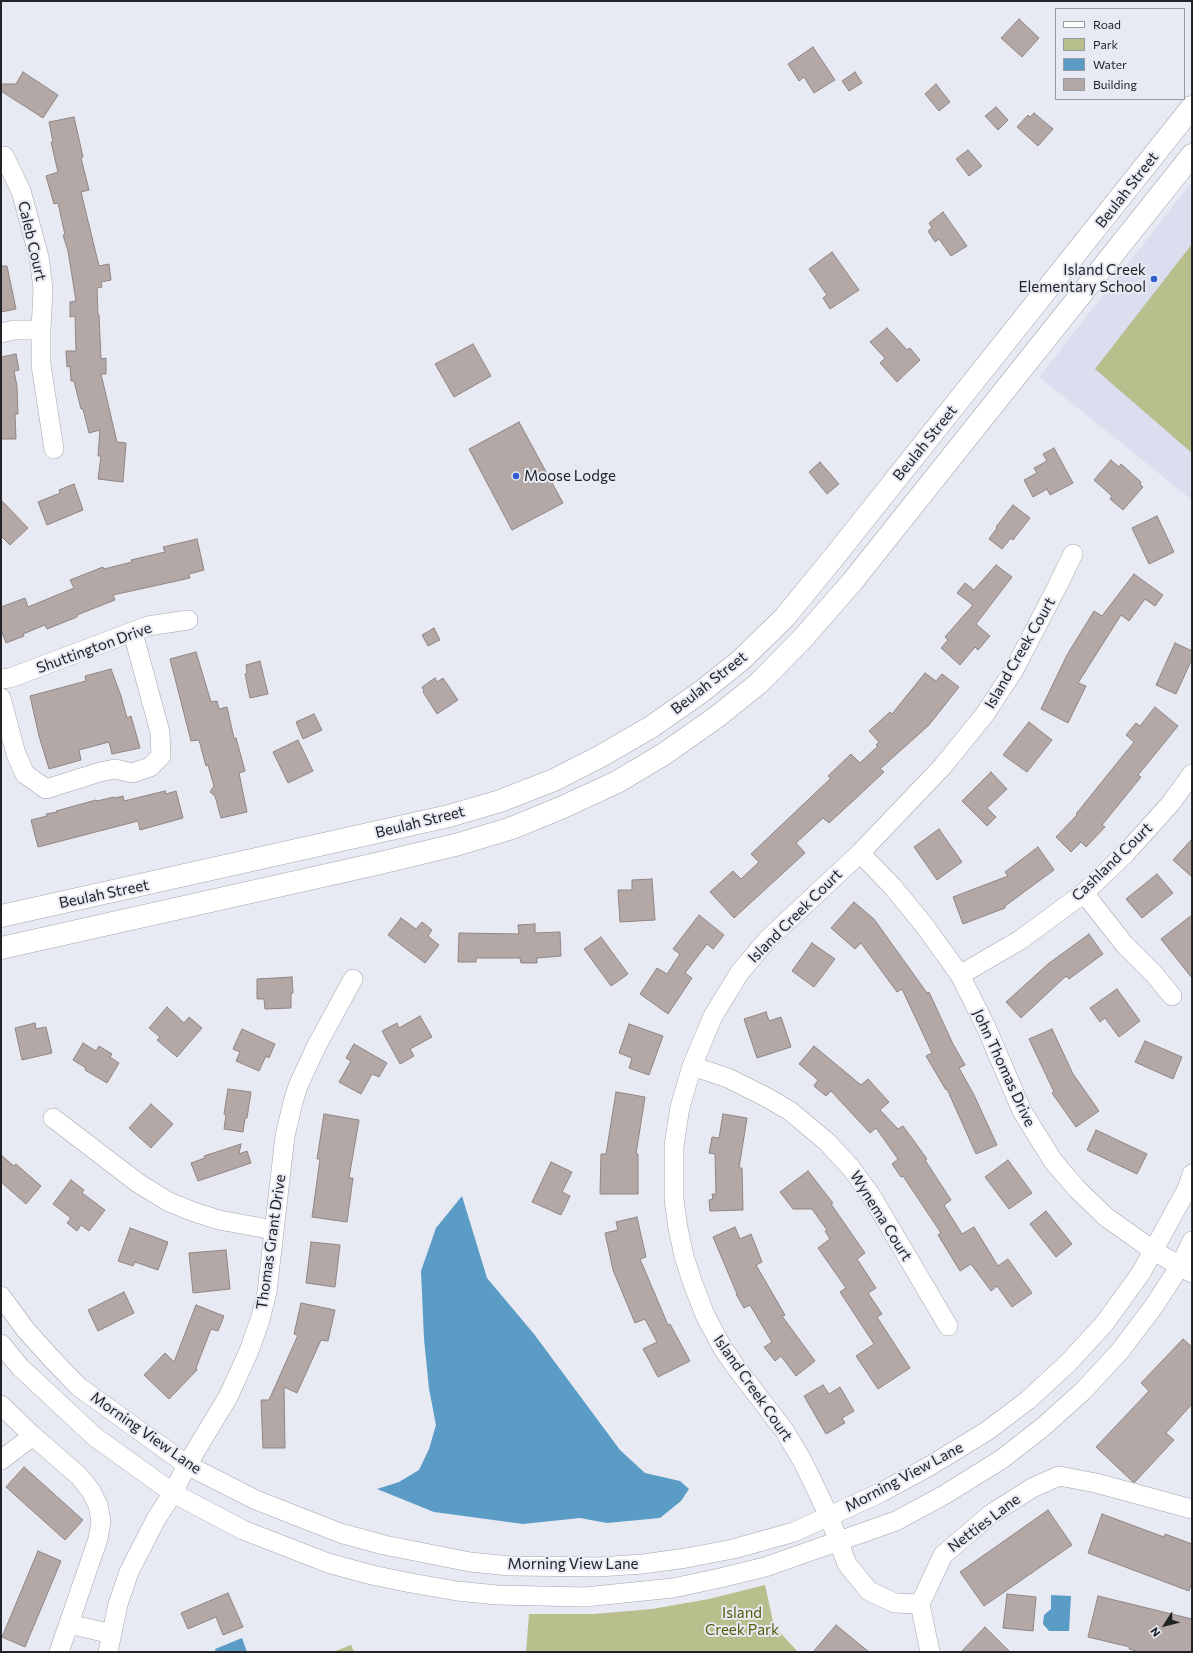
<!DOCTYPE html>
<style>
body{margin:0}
#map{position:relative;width:1193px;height:1653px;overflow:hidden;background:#e7e9f3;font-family:Commissioner,sans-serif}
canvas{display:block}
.frame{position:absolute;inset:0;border:2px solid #222327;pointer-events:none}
.legend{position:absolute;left:1055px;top:8px;width:130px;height:92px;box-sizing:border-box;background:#e7e9f3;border:1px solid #989aa1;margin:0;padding:5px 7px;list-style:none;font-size:12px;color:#222327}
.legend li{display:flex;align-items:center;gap:8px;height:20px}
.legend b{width:20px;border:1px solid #989aa1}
.north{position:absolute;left:1145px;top:1605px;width:40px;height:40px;-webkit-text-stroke:3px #e7e9f3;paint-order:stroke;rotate:234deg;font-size:11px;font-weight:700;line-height:16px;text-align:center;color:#222327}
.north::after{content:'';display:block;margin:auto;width:14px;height:18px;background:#222327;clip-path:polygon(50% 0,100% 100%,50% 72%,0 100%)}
</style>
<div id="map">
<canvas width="1193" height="1653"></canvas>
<div class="frame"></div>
<ul class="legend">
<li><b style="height:5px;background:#fff"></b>Road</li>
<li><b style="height:11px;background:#b8be8c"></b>Park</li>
<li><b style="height:11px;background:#5b9cc6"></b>Water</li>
<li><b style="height:11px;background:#b3a8a5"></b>Building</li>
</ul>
<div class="north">N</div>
</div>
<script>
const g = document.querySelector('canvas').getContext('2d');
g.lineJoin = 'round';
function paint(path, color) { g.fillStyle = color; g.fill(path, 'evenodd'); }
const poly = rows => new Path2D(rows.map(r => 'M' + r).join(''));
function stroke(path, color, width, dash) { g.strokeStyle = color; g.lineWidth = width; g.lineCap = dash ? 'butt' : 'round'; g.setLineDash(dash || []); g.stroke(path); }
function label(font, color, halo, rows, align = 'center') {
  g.font = font + ' Commissioner,sans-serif'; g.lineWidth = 4; g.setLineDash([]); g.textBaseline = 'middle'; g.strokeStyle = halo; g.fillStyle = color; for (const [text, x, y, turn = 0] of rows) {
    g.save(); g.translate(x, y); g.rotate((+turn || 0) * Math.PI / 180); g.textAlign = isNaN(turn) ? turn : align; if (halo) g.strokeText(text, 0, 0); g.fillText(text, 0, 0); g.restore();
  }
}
paint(poly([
 [1192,182,1192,500,1039,377]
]), '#dadeef');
paint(poly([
 [1192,244,1192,453,1095,369],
 [765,1585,774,1626,798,1652,526,1652,529,1614,594,1614,652,1609,709,1599],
 [351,1645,354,1652,333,1652]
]), '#b8be8c');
paint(poly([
 [462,1196,487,1278,534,1334,620,1450,645,1473,680,1481,689,1489,681,1501,660,1518,607,1523,580,1518,523,1524,434,1512,377,1489,399,1482,419,1470,429,1449,436,1425,429,1389,424,1339,421,1271,436,1228],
 [1051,1595,1071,1596,1069,1631,1049,1631,1043,1624,1044,1615,1051,1609],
 [242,1638,247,1652,216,1652,215,1649]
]), '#5b9cc6');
const building = poly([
 [1019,19,1039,38,1022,57,1001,38,1019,19],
 [813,47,835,80,814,93,804,77,799,81,788,64,813,47],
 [23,72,58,95,43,118,1,91,1,84,16,84,23,72],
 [855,72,862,83,849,91,842,81,855,72],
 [936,84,950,102,939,111,925,94,936,84],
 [996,107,1008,120,998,130,985,116,996,107],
 [1034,113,1053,129,1038,146,1017,127,1028,115,1030,117,1034,113],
 [74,117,83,157,81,158,89,190,81,192,99,266,109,264,111,280,101,282,102,287,97,288,98,314,99,315,101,359,106,358,106,374,101,374,117,442,126,443,123,482,98,479,101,456,98,456,100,430,89,433,83,409,81,409,74,381,71,381,70,366,67,367,66,351,76,351,75,316,70,317,70,302,76,301,68,251,63,235,65,235,58,203,54,204,46,176,58,172,51,142,53,142,49,122,74,117],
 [968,150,982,166,969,176,956,159,968,150],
 [943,212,967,246,951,256,939,239,935,242,928,231,932,228,929,223,943,212],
 [832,252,859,290,830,309,823,298,827,295,809,269,832,252],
 [1,266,7,266,16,309,1,312,1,266],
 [887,328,907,350,910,348,920,360,897,382,880,363,885,358,870,342,887,328],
 [473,344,491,376,454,397,435,364,473,344],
 [16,354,19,370,14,371,17,386,18,414,15,414,16,439,1,439,1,357,16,354],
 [519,422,563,503,512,530,469,449,519,422],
 [1054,448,1073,483,1050,495,1047,489,1033,497,1024,480,1037,473,1034,468,1047,461,1043,454,1054,448],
 [1111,460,1119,467,1121,464,1141,482,1140,484,1143,487,1123,510,1110,499,1112,496,1094,480,1111,460],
 [820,462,839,484,827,494,809,472,820,462],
 [74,484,83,510,47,525,38,502,60,493,59,490,74,484],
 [1,500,28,528,10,545,1,536,1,500],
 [1013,505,1030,518,1013,540,1011,538,1002,549,989,539,997,528,996,527,1013,505],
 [1157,516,1174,552,1149,564,1132,528,1157,516],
 [197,539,204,570,189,574,190,578,113,595,115,600,77,615,77,617,47,629,45,625,23,634,24,636,6,643,1,630,1,607,25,598,28,607,74,588,70,580,103,567,104,569,132,562,131,560,165,552,163,547,197,539],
 [996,565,1012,577,976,624,990,636,978,650,975,647,960,665,941,648,948,640,945,637,973,605,957,593,965,583,974,590,996,565],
 [1134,574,1163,595,1155,606,1145,599,1129,621,1121,615,1078,683,1086,686,1068,723,1041,709,1067,655,1094,611,1102,616,1134,574],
 [434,628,440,640,428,646,422,635,434,628],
 [1175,643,1192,651,1192,659,1176,694,1156,685,1175,643],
 [196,652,211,702,217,701,219,709,227,707,234,738,236,738,245,771,239,773,247,812,221,818,215,796,210,792,214,786,208,765,206,766,199,740,191,741,170,659,196,652],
 [260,661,268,694,250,698,245,674,247,673,246,665,260,661],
 [111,669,121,696,127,718,131,716,140,748,112,754,109,742,79,750,81,760,49,769,39,736,30,696,86,681,85,676,111,669],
 [925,673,936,681,942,674,959,687,929,725,880,769,884,772,853,801,829,823,823,818,796,843,805,853,734,918,710,892,733,871,741,879,759,862,751,854,831,778,828,776,851,754,860,763,878,746,876,745,879,742,869,731,890,712,892,714,925,673],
 [435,678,437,682,443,678,458,700,437,714,423,692,424,691,422,687,435,678],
 [1155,707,1178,726,1138,775,1141,777,1102,825,1105,827,1086,847,1081,842,1071,852,1056,837,1077,815,1076,814,1134,742,1126,735,1136,723,1140,726,1155,707],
 [314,714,322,730,303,739,296,722,314,714],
 [1029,722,1052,740,1027,772,1003,755,1029,722],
 [298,740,313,771,288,783,273,752,298,740],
 [991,772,1007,789,987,808,996,817,987,826,962,801,991,772],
 [165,791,166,794,176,791,183,818,140,830,138,821,38,847,31,820,47,816,46,814,57,812,56,811,96,800,97,801,114,797,115,798,123,796,124,801,165,791],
 [939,829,962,862,937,880,914,847,939,829],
 [1192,839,1192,877,1173,860,1192,839],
 [1038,847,1054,870,1005,906,1005,908,963,924,953,897,1008,876,1005,872,1038,847],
 [1157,874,1173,893,1142,918,1126,899,1157,874],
 [652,879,655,920,620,922,618,890,632,890,632,880,652,879],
 [854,902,874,919,927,993,929,992,953,1044,965,1065,959,1068,974,1095,997,1145,976,1154,947,1089,946,1090,926,1056,932,1053,902,989,897,992,861,943,855,949,831,928,854,902],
 [699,915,724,935,713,949,707,944,685,973,692,978,668,1014,640,994,657,968,667,974,680,954,673,949,699,915],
 [1192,915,1192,978,1161,939,1192,915],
 [401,918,416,929,422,922,432,930,428,936,439,945,425,963,388,935,401,918],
 [535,924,535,933,560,932,561,956,537,958,537,963,521,963,520,958,476,958,476,962,458,962,459,933,519,934,518,925,535,924],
 [1089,934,1103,954,1069,979,1066,976,1021,1018,1006,1002,1048,964,1089,934],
 [601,937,628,974,611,986,584,949,601,937],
 [812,943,835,959,814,987,792,971,812,943],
 [292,977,293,993,291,993,291,1008,265,1009,264,999,257,999,257,979,292,977],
 [1117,989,1140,1021,1119,1037,1105,1018,1100,1022,1090,1008,1117,989],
 [167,1007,184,1023,189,1017,202,1028,177,1057,157,1040,160,1037,149,1028,167,1007],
 [766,1012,769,1021,781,1017,791,1047,757,1058,744,1019,766,1012],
 [420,1016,432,1037,410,1049,414,1056,400,1064,382,1031,397,1023,399,1028,420,1016],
 [35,1023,36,1029,46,1027,52,1053,22,1060,15,1028,35,1023],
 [629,1024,663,1036,649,1075,629,1068,632,1058,619,1053,629,1024],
 [242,1029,275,1044,269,1058,266,1056,259,1071,236,1061,240,1052,233,1049,242,1029],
 [1052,1029,1073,1074,1099,1111,1076,1127,1052,1093,1054,1092,1029,1039,1052,1029],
 [1145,1041,1182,1057,1173,1079,1135,1062,1145,1041],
 [83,1043,96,1051,99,1046,112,1054,110,1057,119,1063,107,1083,85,1070,86,1068,73,1060,83,1043],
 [354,1044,387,1063,379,1077,372,1074,361,1094,339,1082,351,1061,346,1058,354,1044],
 [814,1046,861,1085,868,1079,889,1102,880,1110,898,1129,903,1126,927,1159,925,1160,951,1200,944,1205,962,1234,974,1227,998,1266,1008,1259,1032,1293,1012,1307,997,1286,991,1291,971,1264,960,1271,938,1235,941,1233,903,1176,901,1177,892,1164,898,1159,876,1128,870,1133,831,1091,826,1096,814,1086,818,1080,799,1064,814,1046],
 [228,1089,251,1092,247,1118,245,1118,243,1132,224,1129,226,1115,224,1114,228,1089],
 [616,1092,645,1097,636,1154,638,1154,638,1194,600,1194,601,1154,606,1154,616,1092],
 [151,1104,173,1124,151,1148,129,1128,151,1104],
 [324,1114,359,1120,349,1178,353,1178,347,1222,312,1217,320,1159,317,1159,324,1114],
 [723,1114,747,1118,739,1168,742,1168,743,1210,710,1211,709,1200,713,1199,712,1194,716,1194,715,1154,709,1153,712,1137,719,1138,723,1114],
 [1096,1130,1147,1154,1137,1174,1087,1150,1096,1130],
 [241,1144,239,1154,247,1151,251,1163,198,1181,191,1163,205,1158,204,1156,241,1144],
 [1,1155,14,1166,16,1164,41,1186,26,1204,1,1182,1,1155],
 [1008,1160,1032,1193,1009,1209,985,1177,1008,1160],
 [551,1162,572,1172,562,1192,570,1196,561,1215,532,1202,551,1162],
 [808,1171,833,1203,831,1204,865,1253,857,1259,876,1288,868,1293,882,1314,877,1317,910,1368,878,1389,856,1356,874,1344,840,1292,846,1288,818,1248,830,1239,825,1231,827,1230,812,1209,793,1209,780,1192,808,1171],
 [71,1180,84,1190,82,1193,105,1210,89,1231,81,1225,77,1231,67,1223,71,1218,53,1204,71,1180],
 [1046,1211,1072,1244,1056,1257,1030,1224,1046,1211],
 [637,1217,646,1257,640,1259,668,1325,670,1324,690,1361,658,1377,643,1349,657,1342,645,1319,635,1323,613,1270,605,1233,618,1230,616,1222,637,1217],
 [735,1227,740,1239,751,1234,762,1262,756,1265,785,1315,782,1316,815,1361,796,1376,781,1356,775,1361,764,1347,772,1342,750,1305,744,1308,736,1294,737,1294,713,1237,735,1227],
 [130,1228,168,1242,158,1270,135,1262,133,1266,118,1261,130,1228],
 [311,1242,340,1245,335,1287,306,1283,311,1242],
 [226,1250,230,1289,193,1293,189,1253,226,1250],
 [124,1292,134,1313,98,1331,88,1310,124,1292],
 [301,1303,335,1310,328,1341,321,1340,297,1393,284,1387,285,1448,263,1448,261,1400,269,1400,298,1335,294,1334,301,1303],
 [196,1305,224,1316,218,1331,211,1329,196,1368,197,1370,169,1399,144,1375,165,1353,174,1362,196,1305],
 [1183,1339,1192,1347,1192,1404,1166,1433,1174,1440,1135,1482,1133,1482,1096,1447,1149,1391,1141,1383,1183,1339],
 [823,1385,829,1394,840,1387,854,1411,842,1418,845,1423,826,1434,804,1396,823,1385],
 [24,1467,83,1520,65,1540,6,1487,24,1467],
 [1048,1510,1072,1545,984,1606,960,1572,1048,1510],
 [1102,1514,1164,1537,1165,1534,1192,1544,1192,1582,1189,1591,1088,1553,1102,1514],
 [38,1551,61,1561,25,1647,2,1637,38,1551],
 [228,1593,243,1627,223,1635,216,1617,188,1629,181,1613,228,1593],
 [1007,1594,1036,1597,1033,1631,1003,1628,1007,1594],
 [1098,1596,1192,1619,1192,1652,1140,1652,1129,1649,1130,1647,1088,1637,1098,1596],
 [836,1625,869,1652,813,1652,836,1625],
 [985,1627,1010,1652,961,1652,985,1627]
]);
paint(building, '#b3a8a5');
stroke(building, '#908582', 1);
const minor = poly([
 [4,156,21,191,39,257,43,289,41,330,41,365,54,449],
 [1,333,14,330,41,330],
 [1,679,10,678,148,626,188,620],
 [1,698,16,754,25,774,46,789,100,772,115,769,132,773,150,767,161,756,160,732,133,633],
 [860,853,892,886,924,925,960,975,986,1027,1022,1111,1053,1161,1077,1189,1106,1217,1154,1251,1192,1273],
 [1084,893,1124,944,1154,974,1172,996],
 [960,975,1020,940,1084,893,1126,853,1171,803,1192,774],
 [692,1066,728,1078,766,1097,790,1111,827,1142,851,1168,872,1197,948,1326],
 [53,1118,138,1183,169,1202,194,1212,219,1220,274,1230],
 [1,1296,25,1329,51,1358,79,1387,187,1465,256,1500,340,1533,384,1545,470,1562,510,1566,598,1567,643,1564,686,1558,733,1549,794,1532,880,1493,928,1467,987,1431,1028,1400,1068,1363,1104,1324,1141,1273,1187,1189,1192,1174],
 [1,1344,21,1368,95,1437,173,1493,243,1530,328,1563,372,1575,411,1583,457,1591,497,1595,585,1597,673,1588,720,1578,765,1567,896,1521,944,1495,1002,1459,1043,1427,1083,1391,1120,1351,1154,1306,1180,1266,1192,1241],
 [1,1405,33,1436,79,1476,91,1491,98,1505,101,1521,98,1539,59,1652],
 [1,1460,33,1436],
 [920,1604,895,1603,869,1591,847,1564,829,1516,803,1462,784,1430,738,1370,722,1347,705,1315,692,1281,684,1256,678,1228,674,1200,674,1146,680,1107,692,1066,713,1016,740,972,768,939,860,853,943,766,985,714,1014,670,1059,583,1073,554],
 [69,1624,112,1634],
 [108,1652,118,1604,129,1572,156,1519,173,1493,187,1465,228,1397,249,1351,260,1320,267,1292,285,1136,293,1102,298,1086,317,1045,353,979],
 [930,1652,920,1604,943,1555,991,1514,1032,1488,1059,1476,1096,1483,1192,1509]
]);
const major = poly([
 [1,916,449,816,500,801,554,780,601,756,651,727,701,692,741,660,785,617,834,557,1192,107],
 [1,948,376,864,459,844,512,828,563,807,617,782,664,754,718,716,759,683,804,637,852,582,1192,155]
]);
stroke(minor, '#a3a5ae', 20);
stroke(major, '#a3a5ae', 23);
stroke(minor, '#fff', 19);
stroke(major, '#fff', 22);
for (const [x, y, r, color] of [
 [1154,279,4,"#305dcd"],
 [516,476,4,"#305dcd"]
]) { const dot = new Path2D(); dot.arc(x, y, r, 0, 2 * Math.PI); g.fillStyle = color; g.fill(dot); stroke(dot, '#e7e9f3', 1.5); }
label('15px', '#222327', '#e7e9f3', [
 ["Beulah Street",1127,190,-52],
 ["Caleb Court",32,241,77],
 ["Beulah Street",925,443,-51],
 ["Shuttington Drive",94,648,-20],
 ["Island Creek Court",1020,653,-60],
 ["Beulah Street",709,683,-38],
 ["Beulah Street",420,822,-14],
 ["Cashland Court",1112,862,-44],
 ["Beulah Street",104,894,-12],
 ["Island Creek Court",795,916,-45],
 ["John Thomas Drive",1004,1068,65],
 ["Wynema Court",881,1216,58],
 ["Thomas Grant Drive",271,1242,-82],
 ["Island Creek Court",753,1388,55],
 ["Morning View Lane",146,1433,35],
 ["Morning View Lane",904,1477,-28],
 ["Netties Lane",984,1523,-37],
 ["Morning View Lane",573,1564]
]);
label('15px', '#222327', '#e7e9f3', [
 ["Island Creek",1146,270],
 ["Elementary School",1146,287],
 ["Moose Lodge",524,476,"left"]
], 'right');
label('15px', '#575b0a', '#e7e9f3', [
 ["Island",742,1613],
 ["Creek Park",742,1630]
]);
</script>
